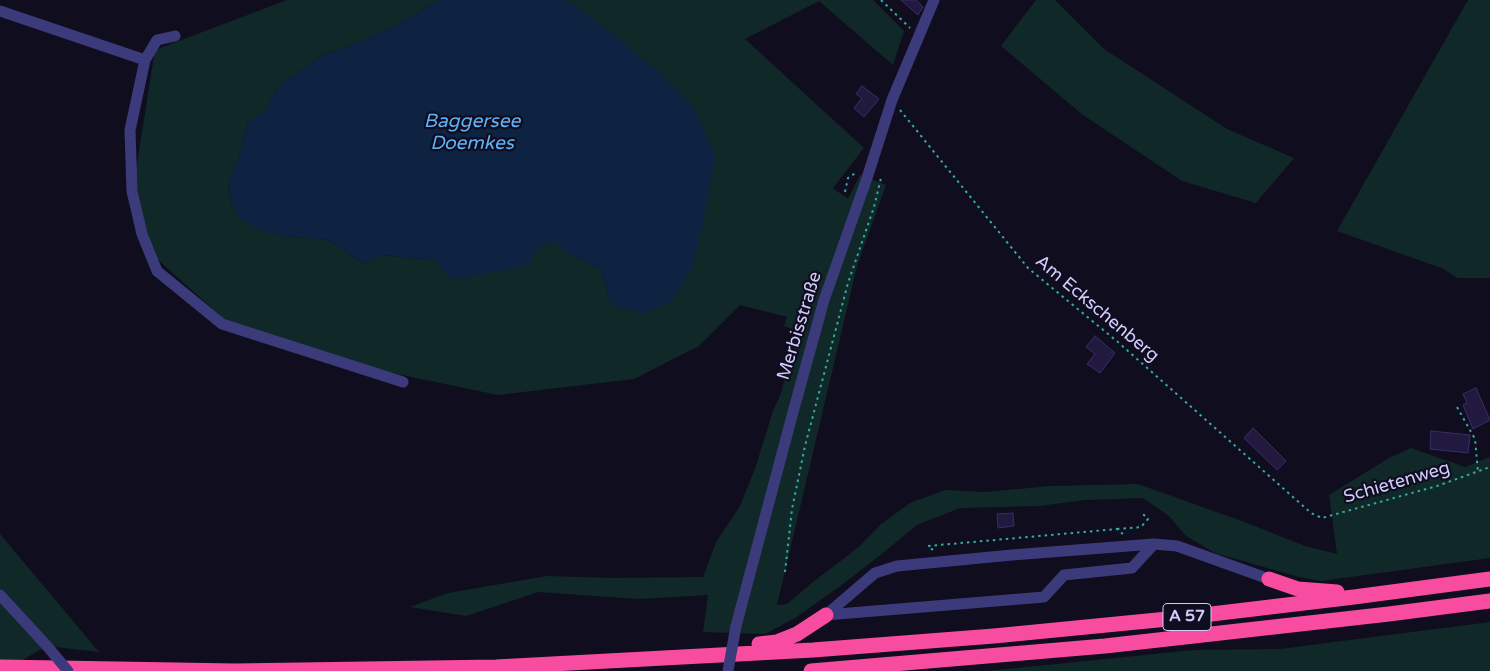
<!DOCTYPE html>
<meta charset="utf-8">
<style>
body{margin:0}
canvas{display:block;background:#100d1e}
</style>
<canvas width="1490" height="671"></canvas>
<script>
const g = document.querySelector('canvas').getContext('2d');
g.lineJoin = 'round';
function paint(path, color) { g.fillStyle = color; g.fill(path, 'evenodd'); }
const poly = rows => new Path2D(rows.map(r => 'M' + r).join(''));
function stroke(path, color, width, dash) { g.strokeStyle = color; g.lineWidth = width; g.lineCap = dash ? 'butt' : 'round'; g.setLineDash(dash || []); g.stroke(path); }
function label(font, color, halo, rows, align = 'center') {
  g.font = font + ' "Varela Round",sans-serif'; g.lineWidth = 4.5; g.setLineDash([]); g.textBaseline = 'middle'; g.strokeStyle = halo; g.fillStyle = color; for (const [text, x, y, turn = 0] of rows) {
    g.save(); g.translate(x, y); g.rotate((+turn || 0) * Math.PI / 180); g.textAlign = isNaN(turn) ? turn : align; if (halo) g.strokeText(text, 0, 0); g.fillText(text, 0, 0); g.restore();
  }
}
paint(poly([
 [287,0,439,0,406,20,367,39,321,56,279,86,266,109,248,123,239,156,228,185,232,206,242,220,283,236,328,240,364,264,382,255,436,260,537,247,556,241,567,253,601,270,611,306,574,5,564,0,873,0,904,31,893,65,819,1,745,39,864,148,833,188,848,199,860,175,886,185,857,266,777,605,787,604,813,582,859,547,880,525,910,503,945,490,985,492,1051,486,1138,484,1247,523,1305,546,1337,554,1329,495,1389,458,1411,448,1465,467,1490,457,1490,558,1321,581,1299,577,1215,553,1186,536,1169,516,1143,498,1085,500,1039,506,960,508,917,525,883,553,839,587,795,618,765,634,703,632,708,595,639,599,538,592,466,616,410,607,448,593,547,576,615,578,703,577,716,542,739,508,755,469,773,411,781,393,797,331,784,326,787,317,740,305,699,346,634,379,498,395,373,369,225,320,156,258,146,233,135,176,155,50],
 [1036,0,1055,0,1104,49,1227,129,1294,158,1256,203,1182,181,1083,115,1001,46],
 [1468,0,1490,0,1490,278,1457,278,1444,269,1337,231],
 [0,534,99,652,47,646,10,667,0,667],
 [1490,622,1490,671,987,671,1194,650,1280,649]
]), '#102827');
paint(poly([
 [439,0,564,0,574,5,622,41,663,76,693,107,716,156,700,236,691,271,671,301,645,313,611,306,601,270,567,253,556,242,537,247,529,265,451,280,436,260,382,255,364,264,328,240,283,236,260,230,242,220,232,206,228,182,239,156,248,123,266,109,279,86,321,56,367,39,406,20]
]), '#0e2241');
const building = poly([
 [901,0,916,0,923,7,918,15,901,0],
 [862,86,879,99,864,117,854,108,862,98,856,94,862,86],
 [1095,336,1115,353,1100,373,1087,364,1095,354,1086,347,1095,336],
 [1476,388,1490,420,1473,429,1463,405,1467,403,1463,394,1476,388],
 [1253,428,1286,461,1277,470,1244,438,1253,428],
 [1431,431,1470,435,1468,453,1430,449,1431,431],
 [1013,513,1014,526,998,528,997,514,1013,513]
]);
paint(building, '#211a3e');
stroke(building, '#382d69', 1);
stroke(poly([
 [881,0,910,28],
 [900,110,1028,268,1119,343,1311,513,1322,518,1437,486,1490,467],
 [845,192,848,178,857,172],
 [1457,407,1475,439,1478,472],
 [1117,529,1141,527,1148,519,1141,512],
 [933,550,928,546,1117,529,1124,535],
 [785,572,792,509,805,446,848,283,874,207,881,178,880,177]
]), '#32aba3', 2, [2.5, 4]);
stroke(poly([
 [0,11,145,60,130,130,132,191,142,234,157,271,222,324,403,382],
 [145,60,157,40,175,36],
 [0,595,47,646],
 [826,615,875,573,897,566,1012,555,1154,544,1177,546,1269,579],
 [826,615,1044,597,1064,575,1132,568,1154,544],
 [736,626,792,416,824,300,867,178,892,100,934,0]
]), '#3b3a7b', 11);
stroke(poly([
 [1269,579,1298,589,1337,592],
 [759,644,777,642,797,634,826,615],
 [0,667,235,671,496,667,813,650,994,636,1178,618,1354,597,1490,579],
 [811,671,1105,646,1389,614,1490,601]
]), '#f84ca0', 15);
stroke(poly([
 [47,646,68,671],
 [728,671,736,626]
]), '#3b3a7b', 11);
for (const [x, y, w] of [
 [1187,617,48]
]) { const box = new Path2D(); box.roundRect(x - w / 2, y - 13.5, w, 27, 4); g.fillStyle = '#100d1e'; g.fill(box); stroke(box, '#d1ccfd', 1); }
label('bold 16px', '#d1ccfd', null, [
 ["A 57",1187,617]
]);
label('18px', '#d1ccfd', '#100d1e', [
 ["Am Eckschenberg",1097,309,40],
 ["Merbisstraße",800,326,-73],
 ["Schietenweg",1397,483,-16]
]);
label('italic 19px', '#5eb3f9', '#100d1e', [
 ["Baggersee",472,122],
 ["Doemkes",472,144]
]);
</script>
